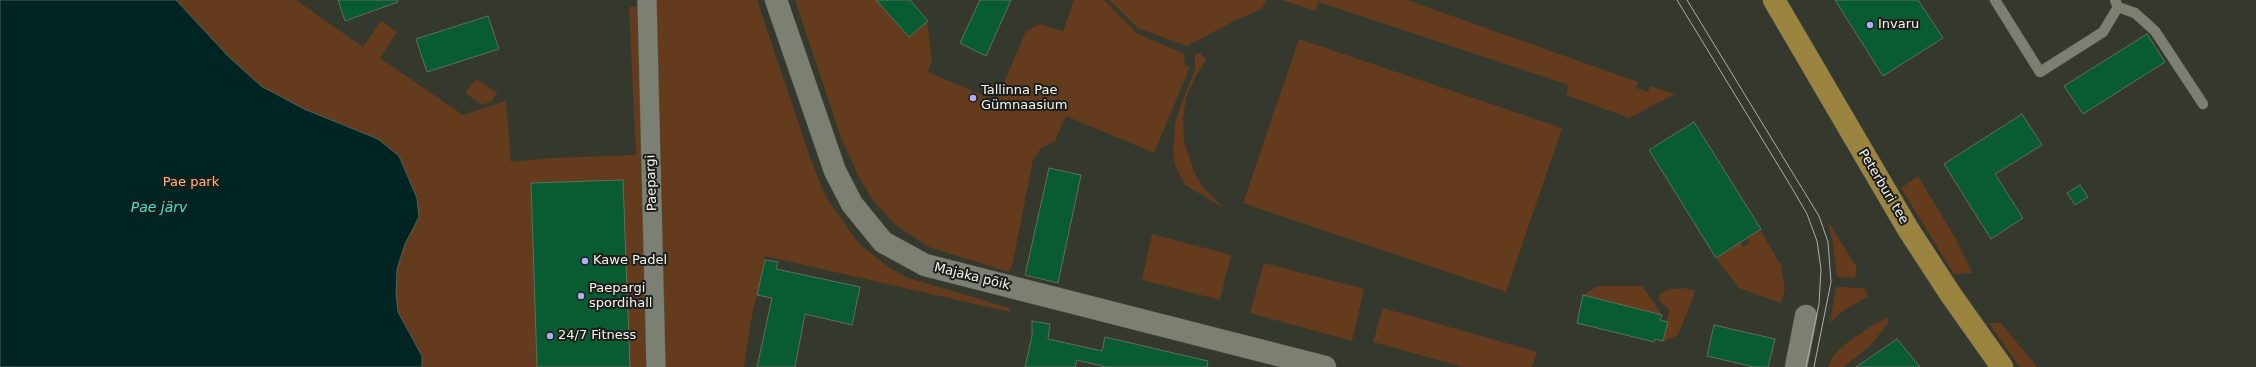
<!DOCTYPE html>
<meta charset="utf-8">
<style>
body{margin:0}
canvas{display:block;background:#34382d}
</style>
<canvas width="2256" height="367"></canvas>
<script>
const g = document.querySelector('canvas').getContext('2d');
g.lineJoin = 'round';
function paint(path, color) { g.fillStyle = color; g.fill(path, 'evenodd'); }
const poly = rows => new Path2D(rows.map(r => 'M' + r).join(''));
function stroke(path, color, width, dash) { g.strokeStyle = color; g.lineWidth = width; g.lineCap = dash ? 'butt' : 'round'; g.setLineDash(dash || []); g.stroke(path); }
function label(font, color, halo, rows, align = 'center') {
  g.font = font + ' "DejaVu Sans",sans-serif'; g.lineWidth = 4; g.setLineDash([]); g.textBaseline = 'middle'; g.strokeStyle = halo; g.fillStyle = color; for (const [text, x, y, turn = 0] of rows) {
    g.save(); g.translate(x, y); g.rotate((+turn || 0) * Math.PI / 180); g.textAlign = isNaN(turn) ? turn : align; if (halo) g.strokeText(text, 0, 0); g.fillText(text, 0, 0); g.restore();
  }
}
paint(poly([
 [0,0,296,0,363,47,381,21,397,32,380,58,463,115,506,101,511,162,552,158,636,155,629,7,647,6,653,0,757,0,811,160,826,197,859,244,890,268,908,278,1010,308,1010,312,765,256,751,321,744,367,0,367],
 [795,0,876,0,909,37,927,22,932,59,928,72,996,101,1026,31,1040,24,1063,31,1074,0,1104,0,1138,34,1184,54,1185,65,1190,67,1154,153,1066,116,1055,141,1041,148,1033,160,1013,262,1009,272,929,247,897,226,874,202,860,179,841,138],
 [1109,0,1266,0,1262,9,1236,20,1187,46,1138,28],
 [1282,0,1407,0,1638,82,1636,88,1648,92,1650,86,1675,94,1629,118,1566,95,1569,85,1319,2,1316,11],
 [1299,39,1562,128,1506,292,1243,203],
 [1200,53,1206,60,1195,77,1186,98,1183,119,1184,141,1194,172,1202,186,1224,208,1185,185,1175,165,1173,151,1175,123,1181,104,1195,70,1195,54],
 [476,79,497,93,492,101,482,105,465,93],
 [1918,176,1956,239,1972,273,1954,274,1901,188],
 [1827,220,1856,266,1856,275,1854,278,1837,277,1833,243],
 [1760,230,1781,265,1785,289,1781,303,1739,288,1718,261,1718,256,1740,242,1743,247,1749,243,1747,238],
 [1152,234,1231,255,1220,300,1142,280],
 [1264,263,1364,289,1352,341,1250,313],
 [1598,286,1642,286,1662,315,1583,295],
 [1836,287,1864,288,1868,296,1843,311,1830,323],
 [1683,288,1694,290,1694,295,1678,335,1663,342,1669,310,1659,300,1659,295,1667,290],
 [1383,308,1537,352,1532,367,1463,367,1373,342],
 [1887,318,1889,322,1871,345,1844,367,1828,367,1833,356,1844,345,1871,326],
 [1989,323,2001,323,2037,367,2020,367]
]), '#643b1c');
const water = poly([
 [0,0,176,0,228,56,261,86,304,109,378,139,399,156,417,198,419,217,405,244,397,269,396,293,398,312,422,356,422,367,0,367,0,0]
]);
paint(water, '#002421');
stroke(water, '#49635f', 1);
const building = poly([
 [338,0,398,0,398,2,345,21,338,0],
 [876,0,910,0,928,21,909,37,876,0],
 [980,0,1011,0,986,56,960,43,980,0],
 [1835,0,1918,0,1943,38,1883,76,1835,0],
 [488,16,499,49,427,72,416,39,488,16],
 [2147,34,2165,62,2083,114,2064,86,2147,34],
 [2022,114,2042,145,1995,174,2023,218,1991,239,1944,164,2022,114],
 [1694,122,1761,229,1716,258,1649,150,1694,122],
 [1049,168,1081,175,1058,283,1025,275,1049,168],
 [623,180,630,367,537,367,531,183,623,180],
 [2080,185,2088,197,2075,205,2067,193,2080,185],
 [765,260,778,262,776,269,860,287,852,325,805,314,795,367,757,367,772,298,757,295,765,260],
 [1583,295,1662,315,1660,320,1668,322,1663,341,1655,339,1654,342,1577,323,1583,295],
 [1032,321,1050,324,1048,339,1102,351,1105,337,1208,361,1207,367,1106,367,1077,360,1075,367,1025,367,1032,336,1032,321],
 [1714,325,1775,339,1768,367,1754,367,1707,356,1714,325],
 [1897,339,1920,367,1856,367,1897,339]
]);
paint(building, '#095c32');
stroke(building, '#616c64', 1);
const service = poly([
 [1995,0,2040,72,2103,32,2118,7,2115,0],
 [2118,7,2135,13,2155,31,2203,104]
]);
const minor = poly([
 [647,0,656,367]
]);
const tertiary = poly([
 [776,0,835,171,852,204,883,242,925,265,1325,367],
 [1796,367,1806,316]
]);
const trunk = poly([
 [1774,0,1908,229,1951,295,2002,367]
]);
stroke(service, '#54574e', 11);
stroke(minor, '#54574e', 20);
stroke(tertiary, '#54574e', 23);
stroke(trunk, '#54574e', 23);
stroke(service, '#7c8073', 10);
stroke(minor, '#7c8073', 19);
stroke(tertiary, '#7c8073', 22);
stroke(trunk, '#9a8440', 22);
stroke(poly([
 [1677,0,1792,188,1807,214,1817,241,1821,269,1819,304,1806,367],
 [1687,0,1819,216,1828,242,1831,282,1814,367]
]), '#abaea5', 1);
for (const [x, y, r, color] of [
 [1870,25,4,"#afaefa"],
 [973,98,4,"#afaefa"],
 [585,261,4,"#afaefa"],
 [581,296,4,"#afaefa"],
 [550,336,4,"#afaefa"]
]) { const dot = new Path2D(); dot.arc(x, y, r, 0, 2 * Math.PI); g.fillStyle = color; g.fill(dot); stroke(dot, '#1d1e19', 1.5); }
label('13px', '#f4f6ef', '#1d1e19', [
 ["Invaru",1878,25],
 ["Tallinna Pae",981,91],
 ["Gümnaasium",981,106],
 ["Kawe Padel",593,261],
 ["Paepargi",589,289],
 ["spordihall",589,304],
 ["24/7 Fitness",558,336]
], 'left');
label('13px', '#fcb684', '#1d1e19', [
 ["Pae park",191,183]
]);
label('13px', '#f4f6ef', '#1d1e19', [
 ["Paepargi",652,183,-92],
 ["Peterburi tee",1883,187,59],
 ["Majaka põik",972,277,14]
]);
label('italic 14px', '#41e2d5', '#1d1e19', [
 ["Pae järv",159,208]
]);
</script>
